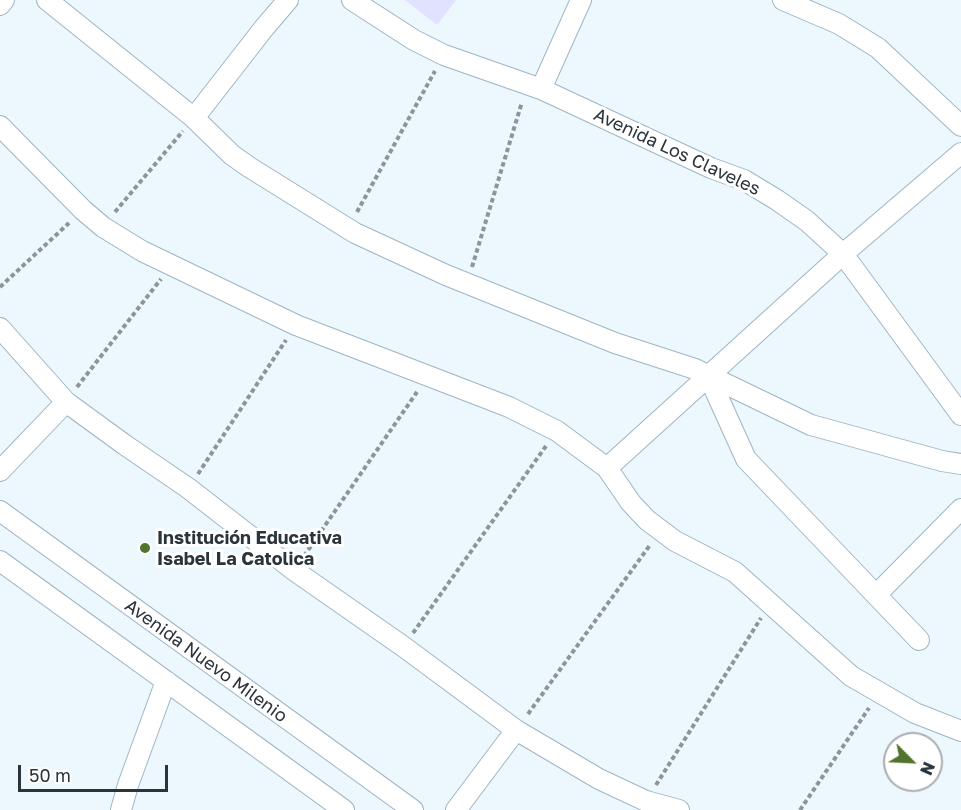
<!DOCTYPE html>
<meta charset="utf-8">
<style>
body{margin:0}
#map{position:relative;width:961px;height:810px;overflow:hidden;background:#edf7fe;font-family:"Golos Text",sans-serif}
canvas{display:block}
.north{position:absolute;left:883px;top:732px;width:60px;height:60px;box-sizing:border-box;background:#fff;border:2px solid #aaaeb1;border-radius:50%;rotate:114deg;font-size:16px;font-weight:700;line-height:24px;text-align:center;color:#2b343b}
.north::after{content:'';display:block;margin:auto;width:21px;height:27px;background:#51732b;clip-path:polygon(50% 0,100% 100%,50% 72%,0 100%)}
.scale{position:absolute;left:18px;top:765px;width:150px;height:27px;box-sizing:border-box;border:3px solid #2b343b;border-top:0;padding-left:8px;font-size:18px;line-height:21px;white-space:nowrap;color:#2b343b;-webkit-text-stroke:4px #fff;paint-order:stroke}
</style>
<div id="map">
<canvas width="961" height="810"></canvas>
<div class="north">N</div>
<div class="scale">50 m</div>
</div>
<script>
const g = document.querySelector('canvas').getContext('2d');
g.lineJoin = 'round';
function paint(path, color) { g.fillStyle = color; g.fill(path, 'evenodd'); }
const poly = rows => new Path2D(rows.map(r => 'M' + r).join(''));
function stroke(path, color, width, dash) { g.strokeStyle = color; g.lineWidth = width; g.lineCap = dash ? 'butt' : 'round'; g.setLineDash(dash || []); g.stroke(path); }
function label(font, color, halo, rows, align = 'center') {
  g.font = font + ' "Golos Text",sans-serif'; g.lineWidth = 6; g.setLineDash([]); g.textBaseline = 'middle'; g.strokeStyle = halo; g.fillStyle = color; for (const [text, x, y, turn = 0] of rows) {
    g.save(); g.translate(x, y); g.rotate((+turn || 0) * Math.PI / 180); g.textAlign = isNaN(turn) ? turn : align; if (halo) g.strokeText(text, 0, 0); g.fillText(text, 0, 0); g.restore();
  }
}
paint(poly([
 [405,0,456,0,437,25]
]), '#e1e2ff');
const street = poly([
 [47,0,194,118,232,155,249,167,355,233,446,275,615,343,695,369,811,425,942,461,961,464],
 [352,0,414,40,444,55,541,89,711,168,744,180,777,200,807,221,843,254,961,415],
 [783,0,839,24,878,48,961,126],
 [0,5,4,0],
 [541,89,581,0],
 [194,118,264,28,288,0],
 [0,126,83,210,103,227,142,251,296,325,509,407,557,431,607,468,631,503,647,520,675,541,735,572,851,676,915,713,961,731],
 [0,328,66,402,125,445,188,488,295,571,404,647,516,730,599,779,646,801,679,810],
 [708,375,746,459,919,640],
 [607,468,843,254,961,153],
 [0,471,66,402],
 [0,511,413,810],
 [0,561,344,810],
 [876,595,961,509],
 [121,810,128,785,166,681],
 [456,810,516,730]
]);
stroke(street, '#9eb5c6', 22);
stroke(poly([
 [115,212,183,131],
 [357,212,435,71],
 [472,267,522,102],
 [0,287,69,223],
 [77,387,161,279],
 [198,474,286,340],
 [304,556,417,392],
 [413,633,546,446],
 [528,714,650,545],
 [656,785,761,618],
 [800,810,869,708]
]), '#8b959c', 4, [4.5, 3]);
stroke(street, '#fff', 20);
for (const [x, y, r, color] of [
 [145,548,6,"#51732b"]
]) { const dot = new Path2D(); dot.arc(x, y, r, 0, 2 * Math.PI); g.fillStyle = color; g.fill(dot); stroke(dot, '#fff', 2); }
label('18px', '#2b343b', '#fff', [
 ["Avenida Los Claveles",677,152,25],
 ["Avenida Nuevo Milenio",206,661,36]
]);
label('bold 18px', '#2b343b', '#fff', [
 ["Institución Educativa",157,538],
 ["Isabel La Catolica",157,559]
], 'left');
</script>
